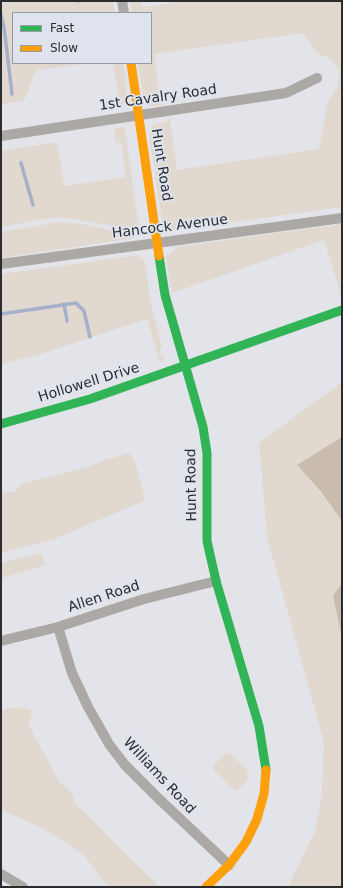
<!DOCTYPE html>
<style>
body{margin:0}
#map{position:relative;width:343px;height:888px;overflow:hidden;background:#e2e4ea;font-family:"DejaVu Sans",sans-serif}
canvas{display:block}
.frame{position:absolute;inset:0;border:2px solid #2a2c30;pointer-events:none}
.legend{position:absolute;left:12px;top:12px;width:140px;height:52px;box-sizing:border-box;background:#dee3ee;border:1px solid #969aa2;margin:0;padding:5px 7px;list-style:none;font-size:12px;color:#2a2c30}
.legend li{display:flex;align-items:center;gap:8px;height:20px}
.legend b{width:20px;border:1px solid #969aa2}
</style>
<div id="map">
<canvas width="343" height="888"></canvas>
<div class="frame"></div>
<ul class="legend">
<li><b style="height:5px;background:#30b455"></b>Fast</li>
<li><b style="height:5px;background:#ff9f0a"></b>Slow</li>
</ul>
</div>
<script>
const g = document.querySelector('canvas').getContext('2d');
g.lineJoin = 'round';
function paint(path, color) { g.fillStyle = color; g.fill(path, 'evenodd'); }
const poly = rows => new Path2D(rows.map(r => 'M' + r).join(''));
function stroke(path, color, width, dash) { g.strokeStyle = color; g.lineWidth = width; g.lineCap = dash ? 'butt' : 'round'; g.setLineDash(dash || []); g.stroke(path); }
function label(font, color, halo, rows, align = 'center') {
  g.font = font + ' "DejaVu Sans",sans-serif'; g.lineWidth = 3.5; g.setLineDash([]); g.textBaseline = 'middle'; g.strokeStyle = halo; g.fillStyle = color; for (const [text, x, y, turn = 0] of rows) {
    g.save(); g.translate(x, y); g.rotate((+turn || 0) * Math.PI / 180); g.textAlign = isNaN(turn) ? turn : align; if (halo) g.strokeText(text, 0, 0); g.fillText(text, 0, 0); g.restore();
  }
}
paint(poly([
 [14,1,113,1,115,13,13,13,13,63,89,63,38,70,33,76,26,97,22,101,1,104,1,4],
 [130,1,141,1,143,7,184,1,342,1,342,207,169,231,163,228,149,133,153,125,170,120,177,170,319,149,328,100,338,88,339,70,329,58,318,54,303,33,154,54,161,106,151,106,144,100,138,63,151,63,151,13,132,13],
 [113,63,123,63,128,101,127,104,120,105],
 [123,127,125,128,139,230,67,218,50,218,1,227,1,151,57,142,64,186,126,177,121,143,116,143,114,130,115,128],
 [60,222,82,224,137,236,134,236,134,238,1,258,1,232],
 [342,224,342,299,324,240,172,293,166,257,167,254,169,255,175,250,175,247,187,245,188,247,190,245,327,226,331,227,331,226],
 [139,255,139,257,145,261,151,305,162,346,159,354,165,357,162,362,160,362,147,319,41,354,1,364,1,274],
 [342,382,342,437,297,465,321,493,342,521,342,583,333,596,342,638,342,883,341,887,288,887,315,831,322,795,324,743,267,537,259,443],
 [129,453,134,459,145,497,144,501,54,539,1,553,1,493,16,491,21,484,87,467,105,460],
 [42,553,45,564,37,568,1,578,1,563],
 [19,707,26,708,32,711,29,726,59,781,73,794,75,803,160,887,110,887,104,882,83,854,42,828,1,810,1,710],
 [226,753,230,753,247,770,248,780,235,792,214,770,213,766]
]), '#e1d9d0');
paint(poly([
 [342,437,342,521,321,492,297,465],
 [342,583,342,638,333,596]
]), '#c9bcad');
stroke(poly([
 [77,1,78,1],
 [1,15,4,27,12,94],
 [21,163,33,205],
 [64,304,67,321],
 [1,314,76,303,84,311,90,337]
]), '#a5b0ca', 3.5);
stroke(poly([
 [122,1,124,13],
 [1,136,286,93,317,78],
 [1,264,342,218],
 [58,627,72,673,88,707,109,744,125,765,158,798,229,865],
 [1,641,58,627,144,599,216,581],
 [1,874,23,887]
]), '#aca8a5', 10);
stroke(poly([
 [159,256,165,295,203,427,207,453,207,541,216,581,259,726,266,770],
 [1,424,90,399,342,310]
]), '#30b455', 9);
stroke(poly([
 [131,63,159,256],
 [206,887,229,865,246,842,257,819,264,794,266,770]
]), '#ff9f0a', 9);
label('14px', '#2a2c30', '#dee3ee', [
 ["1st Cavalry Road",158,98,-8],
 ["Hunt Road",161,165,81],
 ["Hancock Avenue",170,227,-7],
 ["Hollowell Drive",89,383,-17],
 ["Hunt Road",192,485,-91],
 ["Allen Road",104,597,-18],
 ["Williams Road",159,776,47]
]);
</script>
